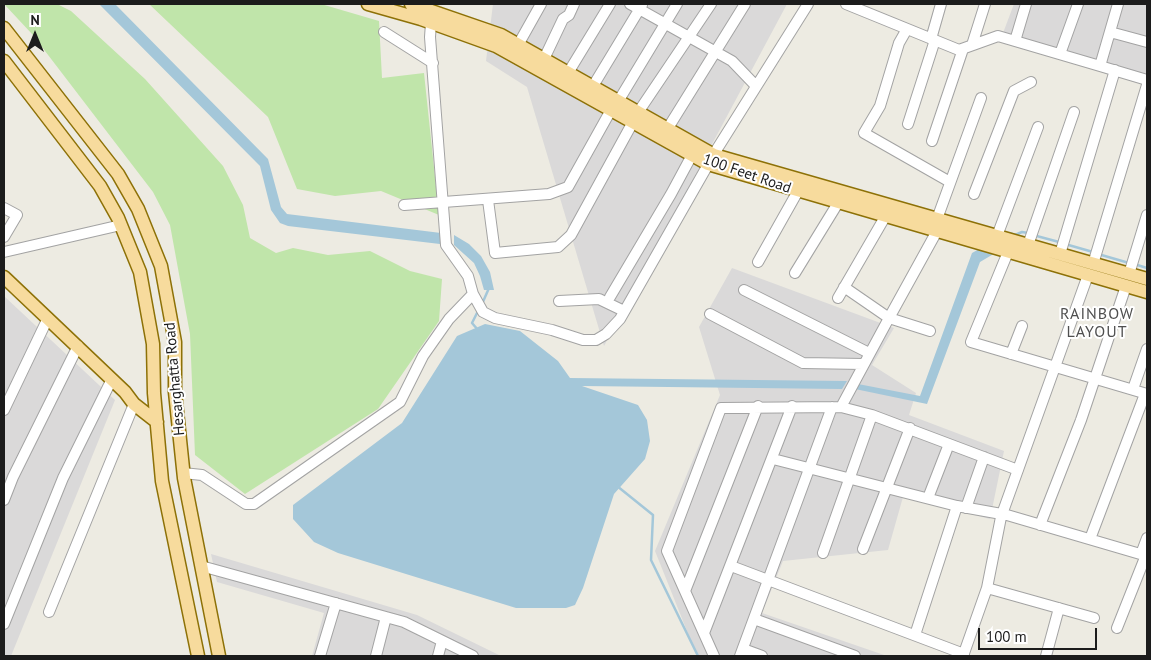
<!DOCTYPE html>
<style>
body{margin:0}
#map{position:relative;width:1151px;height:660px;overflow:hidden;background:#edebe2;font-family:"PT Sans",sans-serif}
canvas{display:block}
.frame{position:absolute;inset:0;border:5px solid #1c1c1c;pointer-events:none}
.north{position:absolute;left:10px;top:10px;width:50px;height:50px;-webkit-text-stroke:4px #fff;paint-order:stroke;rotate:0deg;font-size:14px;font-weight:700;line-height:20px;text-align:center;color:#1c1c1c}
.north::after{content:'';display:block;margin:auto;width:18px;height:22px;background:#1c1c1c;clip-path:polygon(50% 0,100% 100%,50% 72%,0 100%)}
.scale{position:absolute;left:978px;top:628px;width:119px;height:22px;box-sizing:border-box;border:2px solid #1c1c1c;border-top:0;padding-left:6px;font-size:15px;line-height:18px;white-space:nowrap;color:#1c1c1c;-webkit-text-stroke:4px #fff;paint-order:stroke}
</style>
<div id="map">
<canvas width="1151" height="660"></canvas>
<div class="frame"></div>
<div class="north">N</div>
<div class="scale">100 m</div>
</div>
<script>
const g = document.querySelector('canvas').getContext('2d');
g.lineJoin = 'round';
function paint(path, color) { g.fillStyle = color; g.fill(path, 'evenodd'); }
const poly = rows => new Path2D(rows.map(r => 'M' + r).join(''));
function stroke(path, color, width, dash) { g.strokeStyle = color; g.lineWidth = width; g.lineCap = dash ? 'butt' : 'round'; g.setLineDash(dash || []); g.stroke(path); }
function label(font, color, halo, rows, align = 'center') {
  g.font = font + ' "PT Sans",sans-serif'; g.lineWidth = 4; g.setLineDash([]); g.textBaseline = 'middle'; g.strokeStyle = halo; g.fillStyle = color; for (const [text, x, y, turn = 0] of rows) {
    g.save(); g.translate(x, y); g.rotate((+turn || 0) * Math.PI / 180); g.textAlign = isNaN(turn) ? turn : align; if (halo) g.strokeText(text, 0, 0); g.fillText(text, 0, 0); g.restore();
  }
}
paint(poly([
 [493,4,787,4,604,346,527,87,486,61],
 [1014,4,1147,4,1147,77,1003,33],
 [732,268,894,328,872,365,916,393,909,415,1004,451,990,519,903,497,888,550,783,561,762,613,887,656,697,656,655,551,720,395,699,327],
 [4,296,115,400,11,656,4,656],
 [211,554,417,615,501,656,312,656,324,613,217,582]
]), '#dad9d9');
paint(poly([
 [4,4,57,4,71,11,145,79,223,166,243,205,250,238,276,253,293,248,328,255,370,251,410,271,442,279,439,321,378,409,245,494,195,455,190,334,170,225,153,192,32,34],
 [149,4,321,4,379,21,382,78,424,73,439,215,381,191,335,196,297,189,268,117]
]), '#c0e5aa');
paint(poly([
 [99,4,115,4,268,159,281,207,287,214,441,233,440,244,288,226,280,223,271,210,260,166],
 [1010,232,1024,236,980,262,927,404,855,389,858,384,920,396,972,253],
 [454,235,469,244,481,256,490,272,494,290,484,290,480,276,474,263,454,245],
 [485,324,520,331,558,361,570,378,847,381,842,389,582,386,638,405,647,420,650,441,645,459,614,494,583,588,575,605,566,608,516,608,338,553,314,542,293,519,293,505,402,423,457,336]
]), '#a4c7d9');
stroke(poly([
 [1015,235,1022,232,1028,233],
 [1033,235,1059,242],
 [1065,244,1093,252],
 [1098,254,1129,263],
 [1134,264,1147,268],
 [482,304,489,288],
 [478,330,472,323,478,311],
 [617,486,653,515,651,560,698,656]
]), '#a4c7d9', 2.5);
const minor = poly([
 [630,4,732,61,756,86],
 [846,4,959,50,998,36,1100,66],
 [1118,4,1100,66,1147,80],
 [431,23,430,37,446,245,468,276,473,294],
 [907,29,899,43,880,106,864,133,950,182],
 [384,32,433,63],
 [1110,32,1147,42],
 [931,39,941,4],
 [1015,41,1026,4],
 [518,45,541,4],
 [972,45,985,4],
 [1060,54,1078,4],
 [544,59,563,19,569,15,574,4],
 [568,73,610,4],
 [593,86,642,5],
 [619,100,677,4],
 [908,124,935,40],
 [668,128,745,4],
 [932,141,963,49],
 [974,194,1014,91,1031,82],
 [488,200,495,253,558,247,571,235,639,111,711,4],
 [404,205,549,194,568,187,611,110],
 [4,208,17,215,4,237],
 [937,219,981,98],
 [997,236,1038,127],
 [1028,245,1074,112],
 [4,252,121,225],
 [1008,252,971,342,1147,394],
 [1060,254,1115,70],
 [758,262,798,191],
 [1093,264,1147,85],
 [795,273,838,203],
 [1129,274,1147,215],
 [744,290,869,353],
 [610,297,671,194,692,155],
 [838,298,885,217],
 [559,301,599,299,624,311],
 [710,314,803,363,863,364],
 [930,331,889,318,937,231],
 [1011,354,1022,326],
 [1133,389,1147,349],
 [841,407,889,318,844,287],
 [4,410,48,318],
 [773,459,957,506,1007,515,1147,556],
 [183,473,202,475,246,504,254,504,400,402,423,356,449,319,473,294,483,312,495,318,552,330,583,340,596,340,606,334,620,319,717,149,808,4],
 [928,498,949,444],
 [4,500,13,477,78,346],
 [966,508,984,457],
 [1040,525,1081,420,1126,286],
 [1090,539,1145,394],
 [863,549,910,428],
 [823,553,872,415],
 [1141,554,1147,538],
 [201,566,404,622,473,656],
 [731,566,964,654],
 [987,588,1094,618],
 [685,591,758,406],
 [49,612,134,404],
 [754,619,855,656],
 [4,624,63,478,112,379],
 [1117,628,1146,555],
 [704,633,792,406],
 [915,635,957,506],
 [743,649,762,656],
 [320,656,336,603],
 [376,656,386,617],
 [438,656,442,641],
 [714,656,667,551,721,408,841,407,872,415,1018,470],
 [740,656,832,407],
 [963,656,987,588,1001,517,1088,275],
 [1046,656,1059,608]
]);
const major = poly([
 [368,4,421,19,496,46,708,164,1147,292],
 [411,4,501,35,714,155,1147,279],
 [4,28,118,174,138,209,161,266,175,342,175,392,184,478,219,656],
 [4,61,100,186,118,218,140,272,153,344,154,393,162,481,198,656],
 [4,277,125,392,134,404,157,422]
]);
stroke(minor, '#a3a3a3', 12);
stroke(major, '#8d7107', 15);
stroke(minor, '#fff', 10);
stroke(major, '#f7db9d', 12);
label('15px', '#1c1c1c', '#fff', [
 ["100 Feet Road",747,174,19],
 ["Hesarghatta Road",175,379,-95]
]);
g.letterSpacing = '1px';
label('16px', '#4f4f4f', '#fff', [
 ["RAINBOW",1097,314],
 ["LAYOUT",1097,332]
]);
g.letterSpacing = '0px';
</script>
